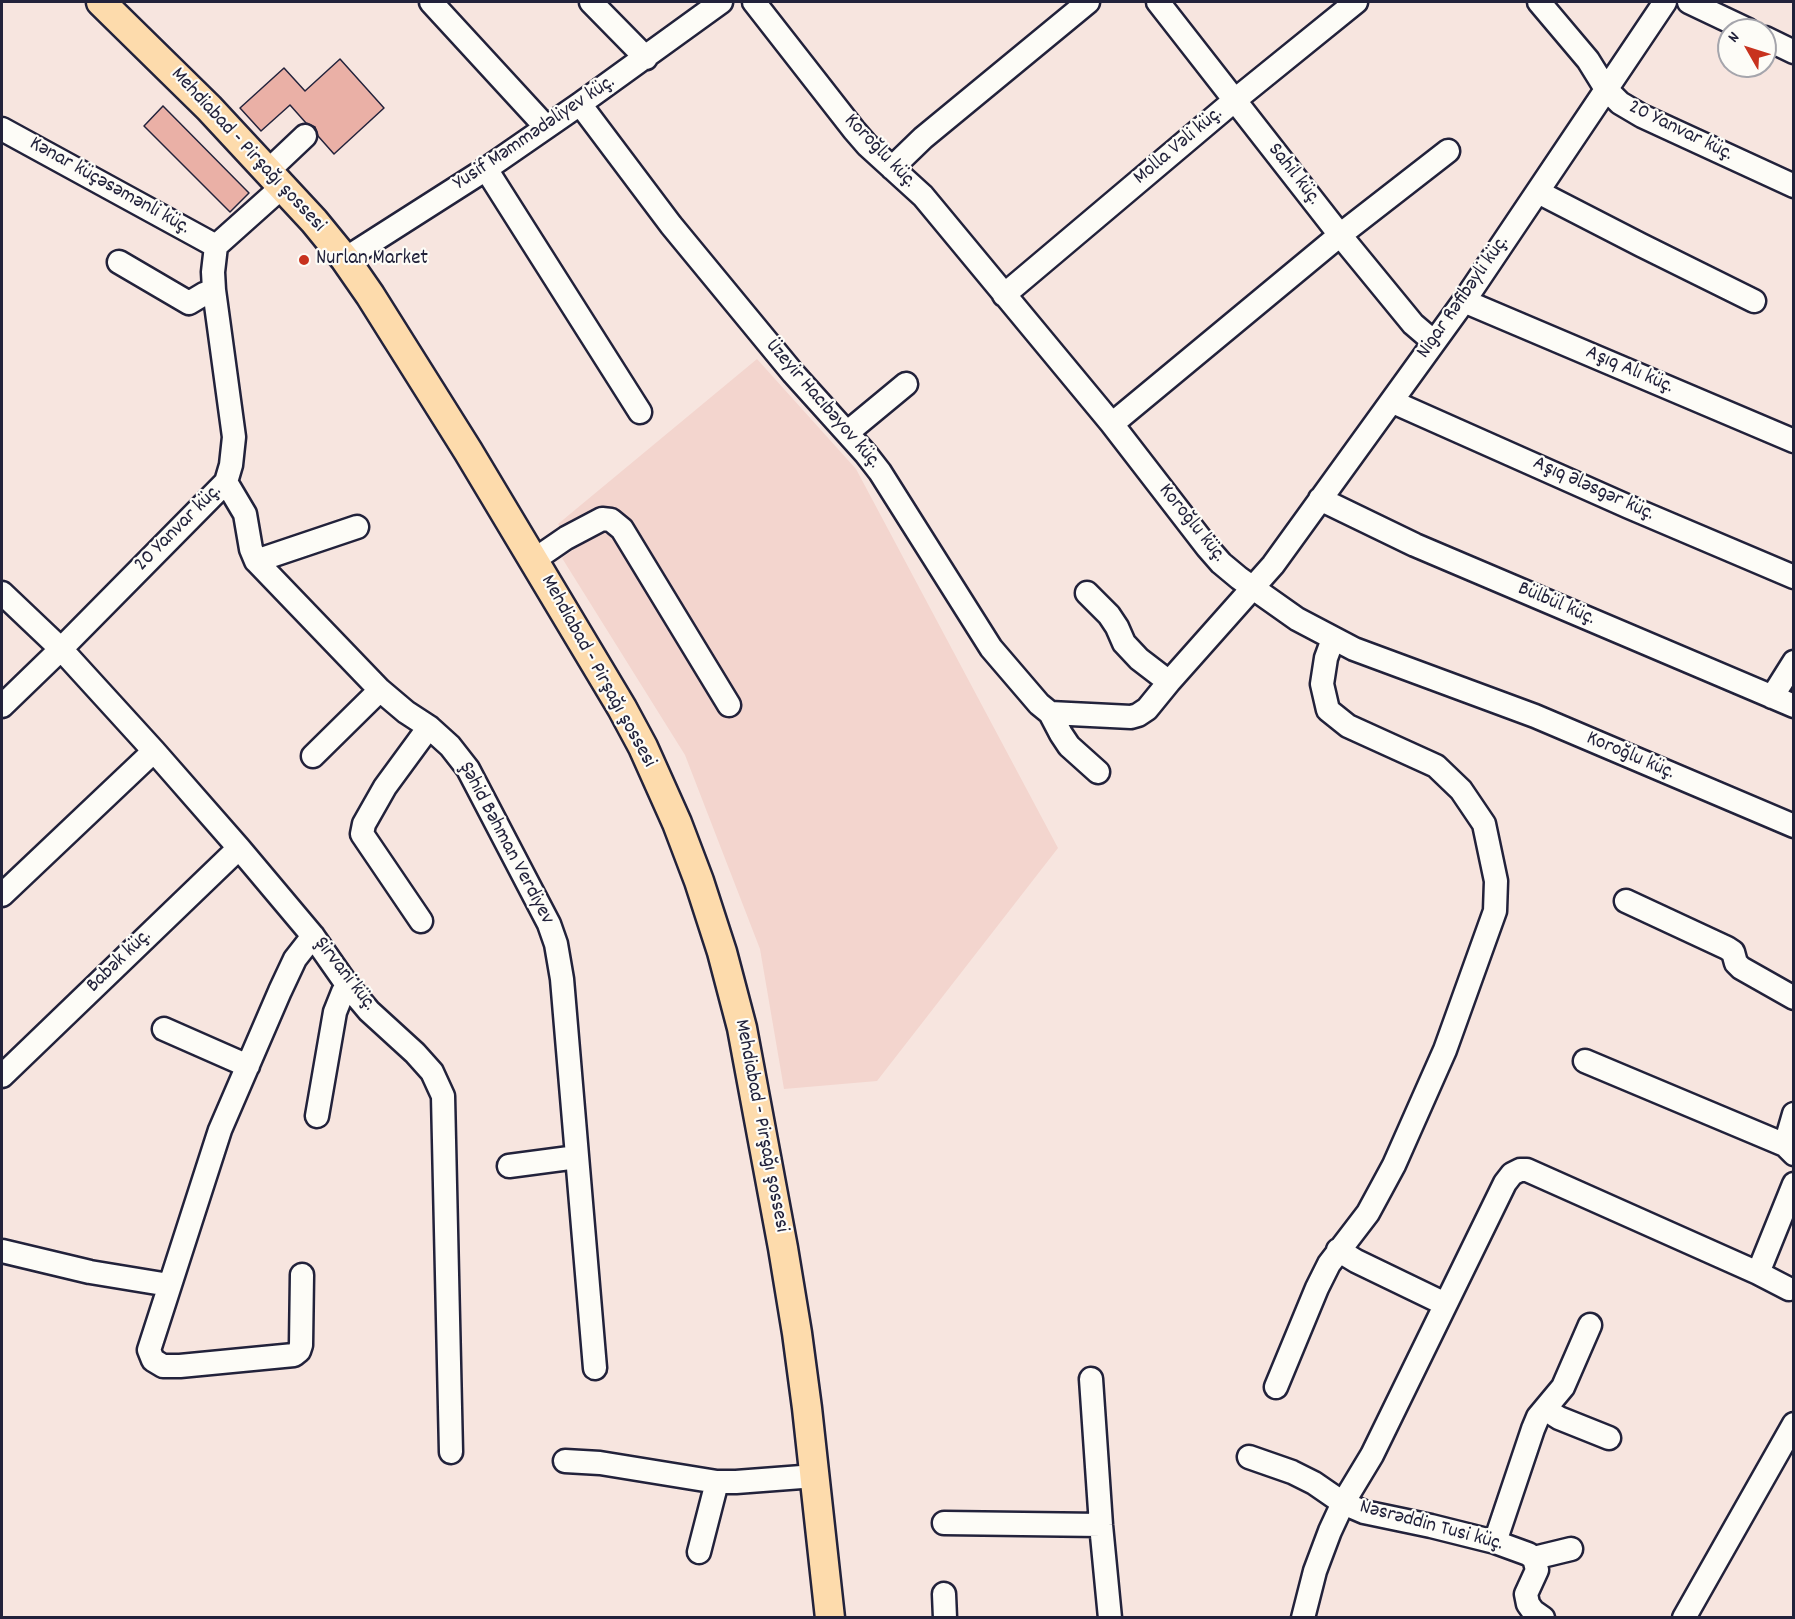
<!DOCTYPE html>
<meta charset="utf-8">
<style>
body{margin:0}
#map{position:relative;width:1795px;height:1619px;overflow:hidden;background:#f7e5df;font-family:Dekko,sans-serif}
canvas{display:block}
.frame{position:absolute;inset:0;border:3px solid #22223b;pointer-events:none}
.north{position:absolute;left:1717px;top:18px;width:60px;height:60px;box-sizing:border-box;background:#fdfcf7;border:2px solid #a5a5ac;border-radius:50%;rotate:309deg;font-size:16px;font-weight:700;line-height:24px;text-align:center;color:#22223b}
.north::after{content:'';display:block;margin:auto;width:21px;height:27px;background:#c8321e;clip-path:polygon(50% 0,100% 100%,50% 72%,0 100%)}
</style>
<div id="map">
<canvas width="1795" height="1619"></canvas>
<div class="frame"></div>
<div class="north">N</div>
</div>
<script>
const g = document.querySelector('canvas').getContext('2d');
g.lineJoin = 'round';
function paint(path, color) { g.fillStyle = color; g.fill(path, 'evenodd'); }
const poly = rows => new Path2D(rows.map(r => 'M' + r).join(''));
function stroke(path, color, width, dash) { g.strokeStyle = color; g.lineWidth = width; g.lineCap = dash ? 'butt' : 'round'; g.setLineDash(dash || []); g.stroke(path); }
function label(font, color, halo, rows, align = 'center') {
  g.font = font + ' Dekko,sans-serif'; g.lineWidth = 4.5; g.setLineDash([]); g.textBaseline = 'middle'; g.strokeStyle = halo; g.fillStyle = color; for (const [text, x, y, turn = 0] of rows) {
    g.save(); g.translate(x, y); g.rotate((+turn || 0) * Math.PI / 180); g.textAlign = isNaN(turn) ? turn : align; if (halo) g.strokeText(text, 0, 0); g.fillText(text, 0, 0); g.restore();
  }
}
paint(poly([
 [757,359,856,469,1058,848,877,1081,784,1089,760,949,685,755,562,558,574,549,558,524]
]), '#f3d5ce');
const building = poly([
 [340,59,384,108,334,154,318,136,315,127,306,123,290,105,261,131,240,108,284,68,305,91,340,59],
 [163,106,249,193,230,212,144,126,163,106]
]);
paint(building, '#eab0a6');
stroke(building, '#22223b', 1.5);
const minor = poly([
 [431,2,546,127],
 [591,2,646,58],
 [754,2,854,130,867,145,923,196,1112,424,1207,547,1221,563,1239,578,1297,619,1354,649,1535,716,1794,826],
 [1158,2,1340,235,1413,324,1434,342],
 [1539,2,1588,60,1606,89,1620,103,1642,116,1794,186],
 [1689,2,1748,30],
 [1765,38,1794,52],
 [580,104,671,225,793,373,866,454,880,472,991,648,1039,704,1050,713,1131,717,1138,715,1147,709,1169,682,1273,565,1464,301,1665,2],
 [2,129,216,246],
 [892,168,923,138,1088,2],
 [486,169,640,412],
 [268,171,305,136],
 [1538,192,1641,245,1754,301],
 [345,259,486,169,580,104,721,2],
 [119,262,189,303,204,294,214,290],
 [1004,295,1235,100,1356,2],
 [1464,301,1794,441],
 [1393,402,1629,507,1794,577],
 [1112,424,1340,235,1448,151],
 [848,432,906,384],
 [226,482,245,514,251,549,256,561,380,690,406,712,429,727,450,746,468,769,549,924,556,944,562,979,595,1368],
 [1320,499,1415,545,1794,706],
 [534,560,566,538,602,519,611,520,622,529,729,705],
 [256,561,357,527],
 [2,593,61,649,154,751,239,848,313,936,348,986,369,1011,415,1053,432,1072,443,1096,451,1452],
 [1087,593,1109,615,1117,627,1124,643,1139,659,1169,682],
 [1772,697,1794,662],
 [2,706,61,649,226,482,231,465,234,437,214,290,213,272,216,246,282,187],
 [1050,713,1061,734,1069,746,1098,772],
 [313,756,380,690],
 [2,895,154,751],
 [1626,901,1727,948,1733,952,1736,963,1741,968,1794,998],
 [421,921,362,834,364,824,385,787,429,727],
 [164,1029,248,1066],
 [1585,1061,1785,1145],
 [2,1076,239,848],
 [1794,1114,1785,1145,1794,1154],
 [317,1116,335,1012,343,992,348,986],
 [509,1166,577,1157],
 [1338,1250,1356,1261,1445,1304],
 [2,1251,90,1272,169,1285],
 [1758,1273,1794,1184],
 [302,1275,301,1345,299,1351,294,1355,180,1366,163,1366,153,1360,149,1350,220,1130,280,991,295,959,313,936],
 [1091,1379,1101,1525,1110,1618],
 [1276,1387,1317,1288,1329,1264,1368,1213,1394,1165,1445,1050,1495,911,1496,881,1484,824,1461,790,1436,766,1348,726,1328,710,1322,684,1326,658,1333,639],
 [1545,1409,1559,1418,1609,1438],
 [1249,1457,1292,1472,1314,1483,1343,1503,1372,1455,1505,1183,1512,1174,1520,1170,1527,1170,1758,1273,1789,1289],
 [565,1461,600,1463,717,1482,736,1482,815,1476],
 [944,1523,1101,1525],
 [1495,1542,1533,1429,1538,1417,1563,1387,1590,1325],
 [699,1552,717,1482],
 [1534,1558,1571,1549],
 [944,1594,945,1618],
 [1303,1618,1315,1571,1330,1531,1343,1503,1364,1512,1431,1526,1495,1542,1528,1554,1534,1558,1537,1570,1526,1594,1528,1604,1533,1611,1543,1618],
 [1684,1618,1794,1424]
]);
const major = poly([
 [101,2,209,108,314,221,345,259,370,295,468,451,622,708,643,747,677,823,699,881,722,952,742,1028,783,1248,797,1333,807,1408,830,1618]
]);
stroke(minor, '#22223b', 27);
stroke(major, '#22223b', 33);
stroke(minor, '#fdfcf7', 22);
stroke(major, '#fddbac', 28);
for (const [x, y, r, color] of [
 [304,260,6,"#c8321e"]
]) { const dot = new Path2D(); dot.arc(x, y, r, 0, 2 * Math.PI); g.fillStyle = color; g.fill(dot); stroke(dot, '#fdfcf7', 2); }
label('21px', '#22223b', '#fdfcf7', [
 ["20 Yanvar küç.",1680,132,26],
 ["Yusif Məmmədəliyev küç.",535,134,-34],
 ["Molla Vəli küç.",1179,147,-40],
 ["Mehdiabad - Pirşağı şossesi",247,151,47],
 ["Koroğlu küç.",879,152,46],
 ["Sahil küç.",1293,175,52],
 ["Kənar küçəsəmənli küç.",109,187,29],
 ["Nigar Rəfibəyli küç.",1464,298,-55],
 ["Aşıq Alı küç.",1629,371,23],
 ["Üzeyir Hacıbəyov küç.",822,405,49],
 ["Aşıq Ələsgər küç.",1593,490,24],
 ["Koroğlu küç.",1191,524,51],
 ["20 Yanvar küç.",179,529,-45],
 ["Bülbül küç.",1556,605,23],
 ["Mehdiabad - Pirşağı şossesi",597,672,61],
 ["Koroğlu küç.",1630,757,23],
 ["Şəhid Bəhman Verdiyev",505,844,62],
 ["Babək küç.",120,962,-44],
 ["Şirvani küç.",344,975,52],
 ["Mehdiabad - Pirşağı şossesi",760,1126,79],
 ["Nəsrəddin Tusi küç.",1431,1527,15]
]);
label('21px', '#22223b', '#fdfcf7', [
 ["Nurlan Market",316,260]
], 'left');
</script>
